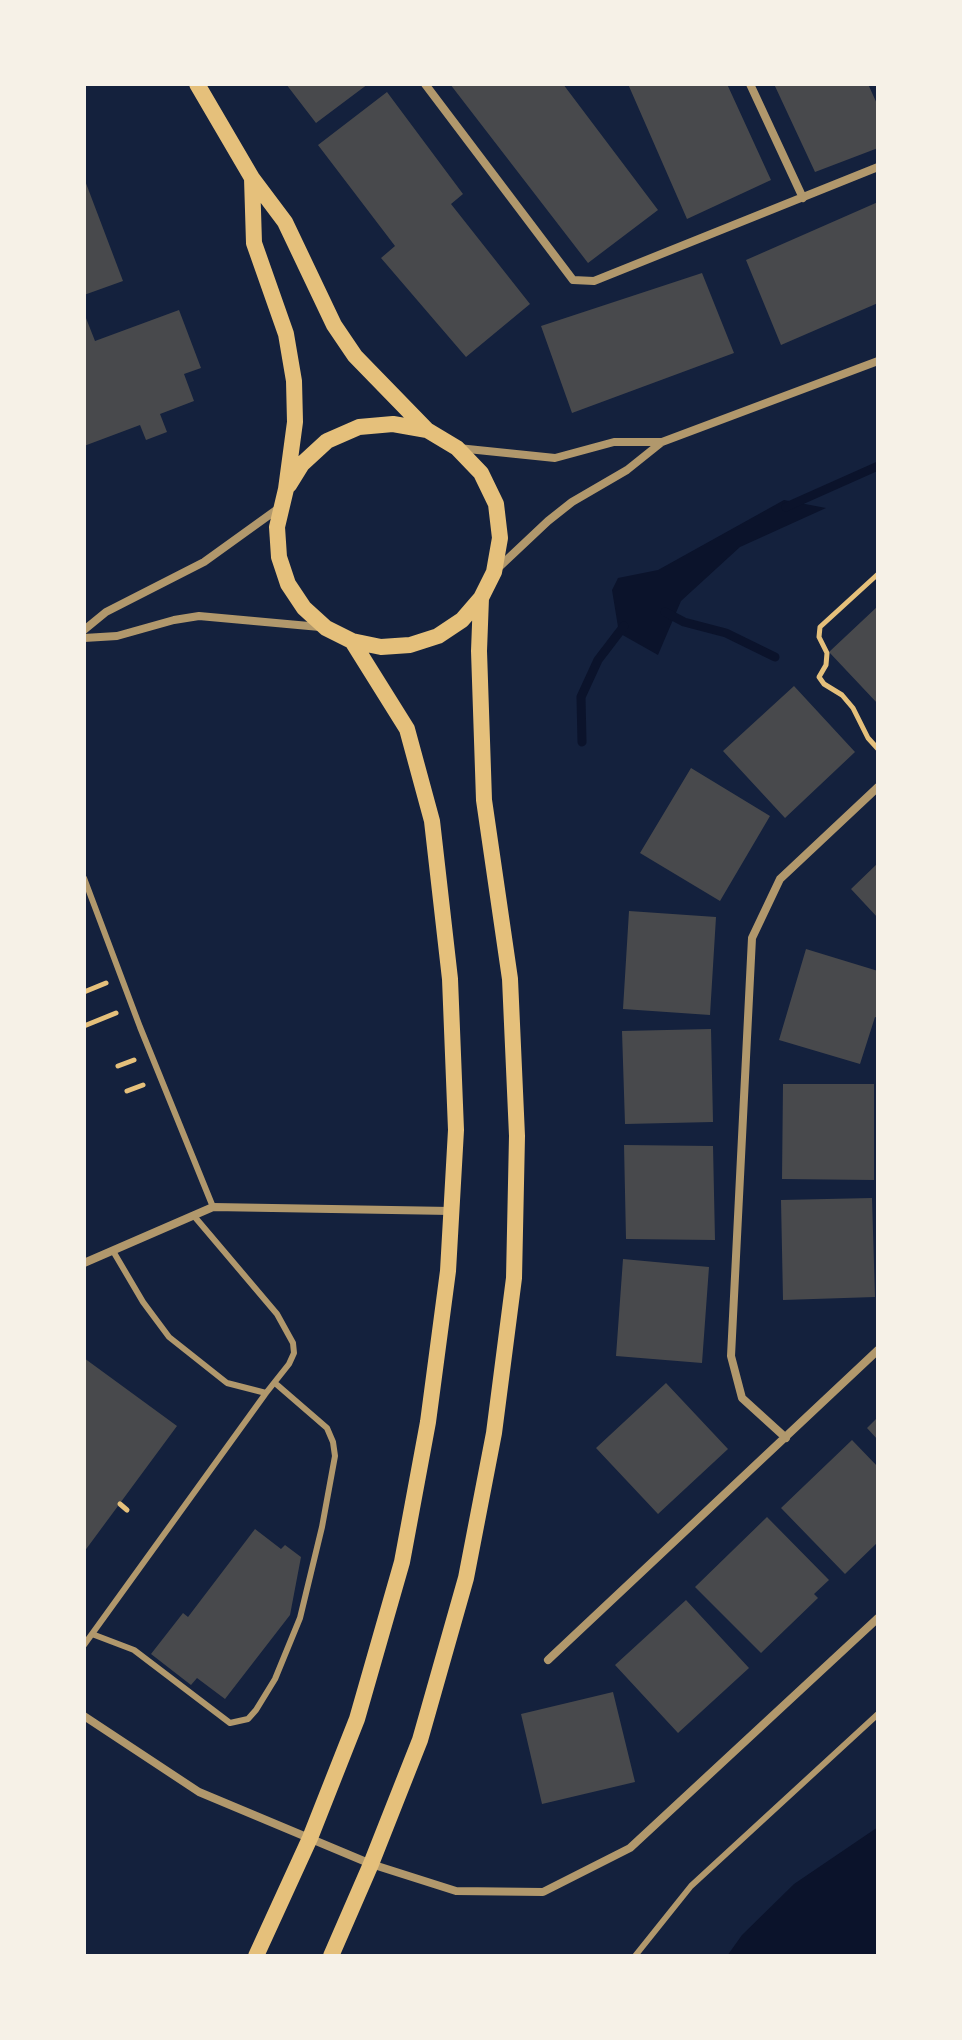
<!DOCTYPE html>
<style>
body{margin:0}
#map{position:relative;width:962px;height:2040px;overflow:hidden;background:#14213d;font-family:"DejaVu Sans",sans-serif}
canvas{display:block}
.frame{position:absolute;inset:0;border:86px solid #f6f1e7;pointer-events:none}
</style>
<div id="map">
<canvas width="962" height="2040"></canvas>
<div class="frame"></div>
</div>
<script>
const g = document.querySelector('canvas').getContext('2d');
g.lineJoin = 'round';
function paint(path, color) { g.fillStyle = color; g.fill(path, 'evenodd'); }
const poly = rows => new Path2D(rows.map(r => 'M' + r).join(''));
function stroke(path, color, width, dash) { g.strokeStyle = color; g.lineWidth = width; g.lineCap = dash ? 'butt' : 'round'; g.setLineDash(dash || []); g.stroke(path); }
paint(poly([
 [784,500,826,508,740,547,681,601,658,655,619,633,612,590,618,578,658,570],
 [878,1827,878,1956,727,1956,742,1935,794,1884]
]), '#0b132b');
stroke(poly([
 [786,507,878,466],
 [665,612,684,622,726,633,775,657],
 [582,742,581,697,598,660,624,626]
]), '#0b132b', 9);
paint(poly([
 [286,84,368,84,316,123],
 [450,84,563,84,658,210,588,263],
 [628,84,727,84,771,180,687,219],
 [774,84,868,84,878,106,878,148,815,172],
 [387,92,463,194,451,204,530,304,466,357,381,258,395,246,318,145],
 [84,178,123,281,84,295],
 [878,202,878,303,781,345,746,260],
 [702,273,734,353,572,413,541,326],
 [179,310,201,368,184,374,194,401,160,414,167,432,146,440,140,425,84,446,84,313,95,341],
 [878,606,878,704,829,652],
 [794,686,855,752,785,818,723,751],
 [691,768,770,816,720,901,640,853],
 [878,863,878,918,851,889],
 [629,911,716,917,710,1015,623,1009],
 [806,949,878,971,878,1018,875,1017,860,1064,779,1040],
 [711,1029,713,1122,625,1124,622,1031],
 [783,1084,874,1084,874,1180,782,1179],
 [624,1145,713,1146,715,1240,626,1239],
 [872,1198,875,1297,783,1300,781,1200],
 [623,1259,709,1267,702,1363,616,1356],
 [84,1358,177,1426,84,1552],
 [666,1383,728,1449,658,1514,596,1448],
 [878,1417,878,1440,867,1428],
 [852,1440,878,1467,878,1542,845,1574,781,1508],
 [767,1517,829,1580,814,1594,818,1598,761,1653,695,1587],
 [255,1529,281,1549,285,1545,301,1557,290,1615,225,1699,197,1678,191,1685,151,1654,183,1613,188,1617],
 [686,1600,749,1668,678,1733,615,1665],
 [613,1692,635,1782,542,1804,521,1714]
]), '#48494c');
stroke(poly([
 [878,574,820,627,819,637,827,653,826,665,819,677,824,684,842,695,853,708,868,738,878,749],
 [84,992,106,983],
 [84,1026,116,1013],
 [118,1066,134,1060],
 [127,1091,143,1085],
 [120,1504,127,1510]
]), '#e5c07b', 5);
stroke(poly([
 [84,878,140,1027,213,1207],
 [113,1251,143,1302,169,1337,227,1383,266,1393],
 [92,1634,134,1650,230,1723,248,1719,256,1710,275,1679,300,1618,322,1527,335,1456,333,1442,327,1428,275,1383],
 [84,1645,266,1393,289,1364,294,1353,293,1343,277,1314,194,1216],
 [635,1956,691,1886,878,1714]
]), '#b1986c', 6);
stroke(poly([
 [425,84,573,280,594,281,878,167],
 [750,84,803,198],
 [458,448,555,458,614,442,662,442],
 [497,569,548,521,572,502,627,470,662,442,878,361],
 [84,630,106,612,204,562,279,508],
 [84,638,117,636,174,620,199,616,320,627],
 [84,1263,213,1207,451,1211],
 [786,1438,742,1398,731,1356,752,938,780,879,878,787],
 [548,1660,878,1350],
 [84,1716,199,1792,371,1864,456,1891,543,1892,630,1848,878,1618]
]), '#b1986c', 8);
stroke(poly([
 [197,84,252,178,285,222,334,325,355,356,427,430,457,448,481,473,496,504,500,538,494,572,481,598,462,620,438,636,410,645,381,647,352,641,326,628,304,608,288,584,279,557,277,527,286,489,295,422,294,381,286,334,254,243,252,178],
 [289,485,302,464,327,441,359,427,393,424,427,430],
 [256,1956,310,1838,357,1719,402,1562,428,1422,448,1271,456,1130,450,979,432,821,407,729,352,641],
 [331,1956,371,1864,420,1740,466,1578,494,1433,514,1278,517,1136,510,979,484,800,479,651,481,598]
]), '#e5c07b', 16);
</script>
